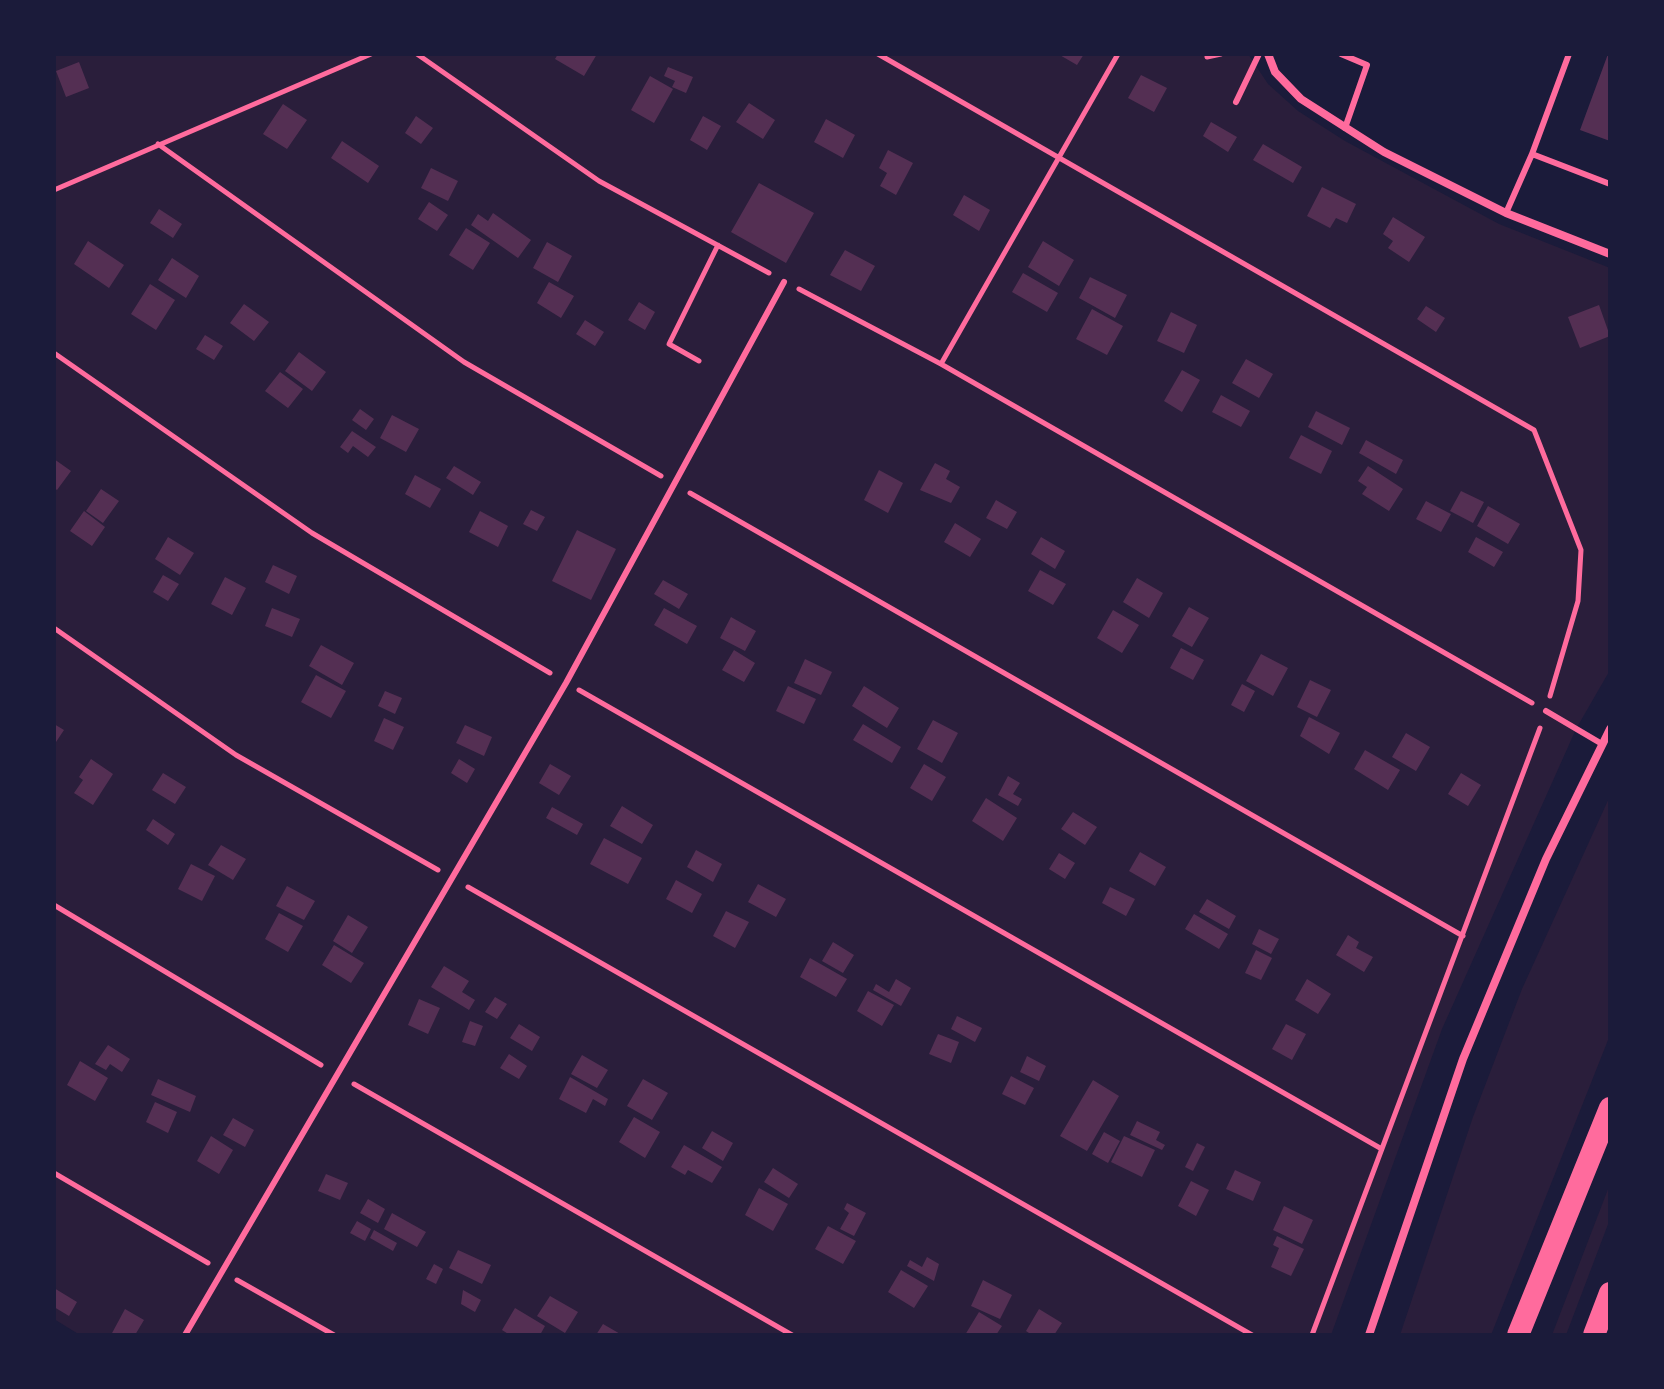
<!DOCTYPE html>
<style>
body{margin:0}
#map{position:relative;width:1664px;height:1389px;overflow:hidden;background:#1b1b3a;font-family:Overpass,sans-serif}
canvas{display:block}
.frame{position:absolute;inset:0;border:56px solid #1b1b3a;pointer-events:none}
</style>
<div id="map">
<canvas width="1664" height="1389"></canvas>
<div class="frame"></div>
</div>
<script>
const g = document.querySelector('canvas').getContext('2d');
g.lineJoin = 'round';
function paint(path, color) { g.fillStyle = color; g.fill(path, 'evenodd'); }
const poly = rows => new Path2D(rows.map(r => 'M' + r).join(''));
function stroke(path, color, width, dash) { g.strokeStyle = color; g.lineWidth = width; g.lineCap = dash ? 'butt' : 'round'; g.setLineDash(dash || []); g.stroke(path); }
paint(poly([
 [54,54,1248,54,1268,84,1298,111,1345,141,1499,224,1610,268,1610,670,1576,729,1442,1029,1331,1335,80,1335,54,1319],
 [1610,796,1610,1035,1491,1335,1400,1335,1473,1117,1522,989],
 [1610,1184,1610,1219,1566,1335,1552,1335]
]), '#2a1e3b');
paint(poly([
 [558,54,597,54,584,76,555,59],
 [1058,54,1084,54,1077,65],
 [1608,54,1610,54,1610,141,1580,130],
 [79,62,89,88,66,97,56,71],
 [668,67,693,77,686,93,672,87,675,81,664,76],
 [1141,75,1167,88,1154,112,1128,98],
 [650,76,673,89,654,123,631,110],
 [749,103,775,120,763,139,736,122],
 [283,104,307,120,287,149,263,134],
 [416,116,433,128,421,144,405,133],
 [703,116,721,126,707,150,690,140],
 [826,119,855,135,843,158,814,142],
 [1211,122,1237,137,1228,152,1203,136],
 [342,141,379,166,368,183,331,158],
 [1263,144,1302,167,1293,183,1253,160],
 [888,150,913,163,896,195,880,186,887,173,879,168],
 [431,168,458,181,448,201,421,188],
 [759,183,814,213,786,263,731,232],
 [1322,187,1356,204,1347,223,1336,218,1330,228,1307,216],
 [964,195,990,210,979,231,953,215],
 [429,202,448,215,437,231,418,219],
 [159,209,182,224,173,238,150,223],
 [493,213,531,240,518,258,471,225,478,214,488,221],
 [1393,217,1425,237,1409,262,1388,248,1393,241,1383,234],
 [466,228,490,243,473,270,449,255],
 [88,241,124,265,109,288,74,264],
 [1043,241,1074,260,1059,286,1028,267],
 [547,242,572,256,558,282,533,268],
 [845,250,875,266,861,291,830,275],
 [172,258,199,276,186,298,158,280],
 [1023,273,1058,293,1047,312,1012,292],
 [1090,277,1127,295,1115,318,1079,298],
 [549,282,574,296,561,318,537,303],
 [150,284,175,300,156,330,131,314],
 [639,302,655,312,645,330,628,320],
 [244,304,269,322,254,341,230,323],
 [1599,305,1610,336,1580,348,1568,317],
 [1426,306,1445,318,1436,332,1417,319],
 [1092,309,1123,326,1107,355,1076,339],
 [1171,312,1197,325,1184,353,1157,341],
 [585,320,604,332,595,346,576,334],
 [205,335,223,346,214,360,196,349],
 [299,352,326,372,312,391,285,371],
 [1246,359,1273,374,1259,398,1232,383],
 [1182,370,1200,380,1182,412,1164,401],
 [280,372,303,389,288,408,265,391],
 [1221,395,1250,411,1241,427,1212,412],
 [360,409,374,419,366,430,352,420],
 [1316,411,1350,428,1342,445,1308,427],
 [392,415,419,429,406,452,380,438],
 [352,431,376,447,368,457,353,446,348,453,340,447],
 [1301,435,1332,451,1321,474,1289,458],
 [1366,440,1403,460,1396,474,1359,453],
 [54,459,71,471,57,490,54,488],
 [935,463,950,471,946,479,960,487,951,503,920,490],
 [454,466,481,482,473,495,446,478],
 [1368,466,1403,489,1389,511,1362,494,1367,487,1358,481],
 [879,470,903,483,888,513,864,500],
 [415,475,441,489,430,508,405,494],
 [101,489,119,501,103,523,86,511],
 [1461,491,1484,502,1473,523,1450,511],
 [996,500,1017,512,1007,529,986,518],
 [1426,501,1451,514,1441,532,1416,519],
 [1488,506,1520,524,1508,544,1477,526],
 [531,510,545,517,537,531,523,524],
 [84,511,105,527,92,546,70,531],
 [480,511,508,526,498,547,469,532],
 [955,523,981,539,970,557,944,542],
 [577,530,616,549,591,600,552,581],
 [168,537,194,553,180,575,155,559],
 [1041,537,1065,551,1055,569,1031,554],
 [1476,537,1503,552,1494,567,1468,552],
 [273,565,297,576,289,594,265,582],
 [1040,570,1066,584,1053,605,1028,591],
 [163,575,179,584,168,601,153,592],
 [225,577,246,588,232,615,211,604],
 [1137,578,1163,593,1149,618,1123,602],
 [663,580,688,594,679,609,654,594],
 [1189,607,1209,618,1192,647,1172,636],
 [272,608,300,619,292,637,265,626],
 [664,608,697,626,687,644,654,625],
 [1113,610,1139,625,1122,653,1097,638],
 [731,617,756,631,745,651,720,638],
 [321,645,354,663,342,685,309,666],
 [1181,648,1204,660,1193,680,1170,668],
 [734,650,755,663,744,682,722,670],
 [1261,654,1288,668,1273,696,1246,681],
 [805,659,832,672,821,695,794,683],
 [316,675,346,691,331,718,301,702],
 [1310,680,1331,690,1317,717,1297,707],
 [1242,684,1255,691,1244,712,1231,705],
 [788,686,816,699,804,724,776,711],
 [864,686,899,708,887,728,852,706],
 [385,691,402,698,395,714,378,706],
 [1309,717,1340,733,1329,754,1300,736],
 [384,718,404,727,393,750,374,741],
 [933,720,958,733,942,763,917,749],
 [54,724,64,730,54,745],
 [863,724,901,747,892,763,853,740],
 [465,725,492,737,484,756,456,743],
 [1406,733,1430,747,1416,771,1392,757],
 [1365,750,1400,770,1388,790,1354,769],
 [91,759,113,774,93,805,74,793,83,780,79,777],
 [459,759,475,769,467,783,451,773],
 [550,764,571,776,559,795,539,783],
 [924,764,946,777,932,801,910,788],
 [163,773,186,787,175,804,152,790],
 [1461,773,1481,785,1468,806,1448,794],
 [1008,776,1020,783,1013,794,1022,799,1018,806,998,795],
 [986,798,1017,818,1003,841,972,821],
 [622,806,653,825,642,844,610,826],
 [552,807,583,824,577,835,546,818],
 [1073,812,1097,827,1085,845,1061,829],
 [153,819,175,834,168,845,146,830],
 [604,838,642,858,628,884,590,864],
 [221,845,246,859,233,880,208,865],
 [696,850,722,864,713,882,687,867],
 [1140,852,1166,867,1155,886,1129,871],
 [1059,853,1075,863,1065,879,1049,869],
 [191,864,215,876,202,901,178,889],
 [676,880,702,894,692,913,666,899],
 [758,884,786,899,776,917,748,902],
 [287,886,315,901,304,920,276,906],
 [1110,887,1135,899,1126,916,1102,903],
 [1207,899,1236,916,1229,929,1199,912],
 [726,911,749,922,735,948,713,936],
 [279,913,303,926,288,952,265,939],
 [1194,914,1228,934,1219,949,1185,929],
 [348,915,368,927,352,953,333,941],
 [1259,929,1279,939,1271,954,1252,944],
 [1348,935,1359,942,1356,948,1373,957,1364,972,1336,955],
 [833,942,854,955,843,973,822,961],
 [334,945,364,963,351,983,322,965],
 [1256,950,1272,958,1261,980,1245,973],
 [810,958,847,979,836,997,800,977],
 [444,966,469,981,462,992,475,1000,469,1010,431,987],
 [896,979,911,988,901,1006,873,990,876,984,889,992],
 [1307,979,1331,994,1318,1014,1295,1000],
 [868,991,894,1005,882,1026,857,1011],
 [495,997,507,1004,497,1019,485,1012],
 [419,999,440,1008,428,1034,408,1025],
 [957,1016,982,1028,975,1042,951,1029],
 [470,1021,483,1026,475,1046,462,1042],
 [519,1024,540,1037,532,1051,510,1038],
 [1286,1024,1306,1034,1292,1060,1272,1049],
 [938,1034,959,1042,951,1063,929,1054],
 [108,1045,130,1059,122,1072,110,1064,106,1070,95,1064],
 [509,1054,527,1066,519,1079,500,1068],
 [582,1055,608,1070,597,1088,571,1074],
 [1027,1056,1046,1066,1039,1081,1020,1072],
 [80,1061,108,1078,95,1101,67,1085],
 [1011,1076,1034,1088,1025,1105,1002,1094],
 [570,1077,608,1099,605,1106,593,1099,586,1113,559,1099],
 [158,1079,196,1096,190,1112,151,1095],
 [643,1079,668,1093,652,1120,627,1106],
 [1093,1080,1119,1096,1087,1151,1060,1136],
 [155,1102,177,1112,168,1133,146,1122],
 [634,1117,660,1132,645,1158,619,1142],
 [233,1118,254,1130,245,1147,223,1135],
 [1137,1121,1160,1132,1156,1140,1165,1145,1162,1150,1130,1135],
 [712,1131,733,1143,723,1161,702,1148],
 [1104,1132,1120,1141,1108,1163,1092,1154],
 [211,1136,233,1150,219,1174,197,1161],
 [1124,1136,1155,1150,1142,1177,1111,1162],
 [1197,1143,1205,1147,1193,1171,1185,1167],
 [684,1145,722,1167,712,1183,688,1170,685,1175,671,1167],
 [773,1168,798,1184,789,1198,764,1182],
 [1235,1170,1261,1182,1253,1201,1226,1189],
 [326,1174,348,1183,340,1200,318,1191],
 [1191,1181,1209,1190,1196,1216,1178,1206],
 [759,1188,788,1204,773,1231,745,1215],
 [368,1199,385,1209,378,1223,360,1213],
 [847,1203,866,1213,854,1236,840,1229,849,1213,844,1209],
 [1284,1206,1313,1220,1302,1244,1273,1230],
 [392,1213,426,1232,417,1247,384,1229],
 [357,1221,371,1229,365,1241,350,1233],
 [828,1226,856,1241,843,1264,815,1249],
 [374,1230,397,1243,393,1251,370,1238],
 [1277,1236,1304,1249,1291,1276,1271,1267,1279,1248,1273,1245],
 [458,1250,491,1265,482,1284,449,1268],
 [927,1257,939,1264,934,1281,907,1266,910,1260,922,1267],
 [434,1264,443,1269,436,1284,426,1279],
 [901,1270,928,1286,914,1308,888,1292],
 [983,1280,1012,1295,1000,1319,971,1306],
 [54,1288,77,1302,69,1316,54,1307],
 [463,1290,481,1300,475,1312,461,1304],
 [550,1296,578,1312,565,1333,537,1316],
 [515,1308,545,1326,540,1335,510,1335,502,1330],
 [125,1309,144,1320,135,1335,111,1335],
 [1039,1309,1062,1323,1054,1335,1032,1335,1026,1331],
 [979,1312,1002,1326,996,1335,965,1335],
 [603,1324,622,1335,596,1335]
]), '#542f53');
stroke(poly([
 [417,54,599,181,769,273],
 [878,54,1534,430,1581,550,1578,601,1550,696],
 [1207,57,1221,54],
 [158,144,464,362,661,476],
 [54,190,371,54],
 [799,289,941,364,1532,703],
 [54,353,312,533,550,673],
 [699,361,669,344,718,245],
 [941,364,1118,54],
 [690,493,1463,936],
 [54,628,236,755,438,870],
 [579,690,1380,1148],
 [468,887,1252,1335],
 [54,905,321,1065],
 [354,1084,792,1335],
 [54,1173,208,1263],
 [237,1280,334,1335],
 [1312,1335,1540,728]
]), '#ff6b9d', 5);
stroke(poly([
 [1341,54,1367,65,1345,128],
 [1569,54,1532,154,1610,184],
 [1236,102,1259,54],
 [1506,213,1532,154],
 [1546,711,1602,744],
 [185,1335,566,683,784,282]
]), '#ff6b9d', 6);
stroke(poly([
 [1268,54,1275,72,1301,99,1384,152,1506,213,1610,254],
 [1369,1335,1463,1059,1546,859,1610,729]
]), '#ff6b9d', 8);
stroke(poly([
 [1518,1335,1610,1108],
 [1594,1335,1610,1293]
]), '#ff6b9d', 22);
</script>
